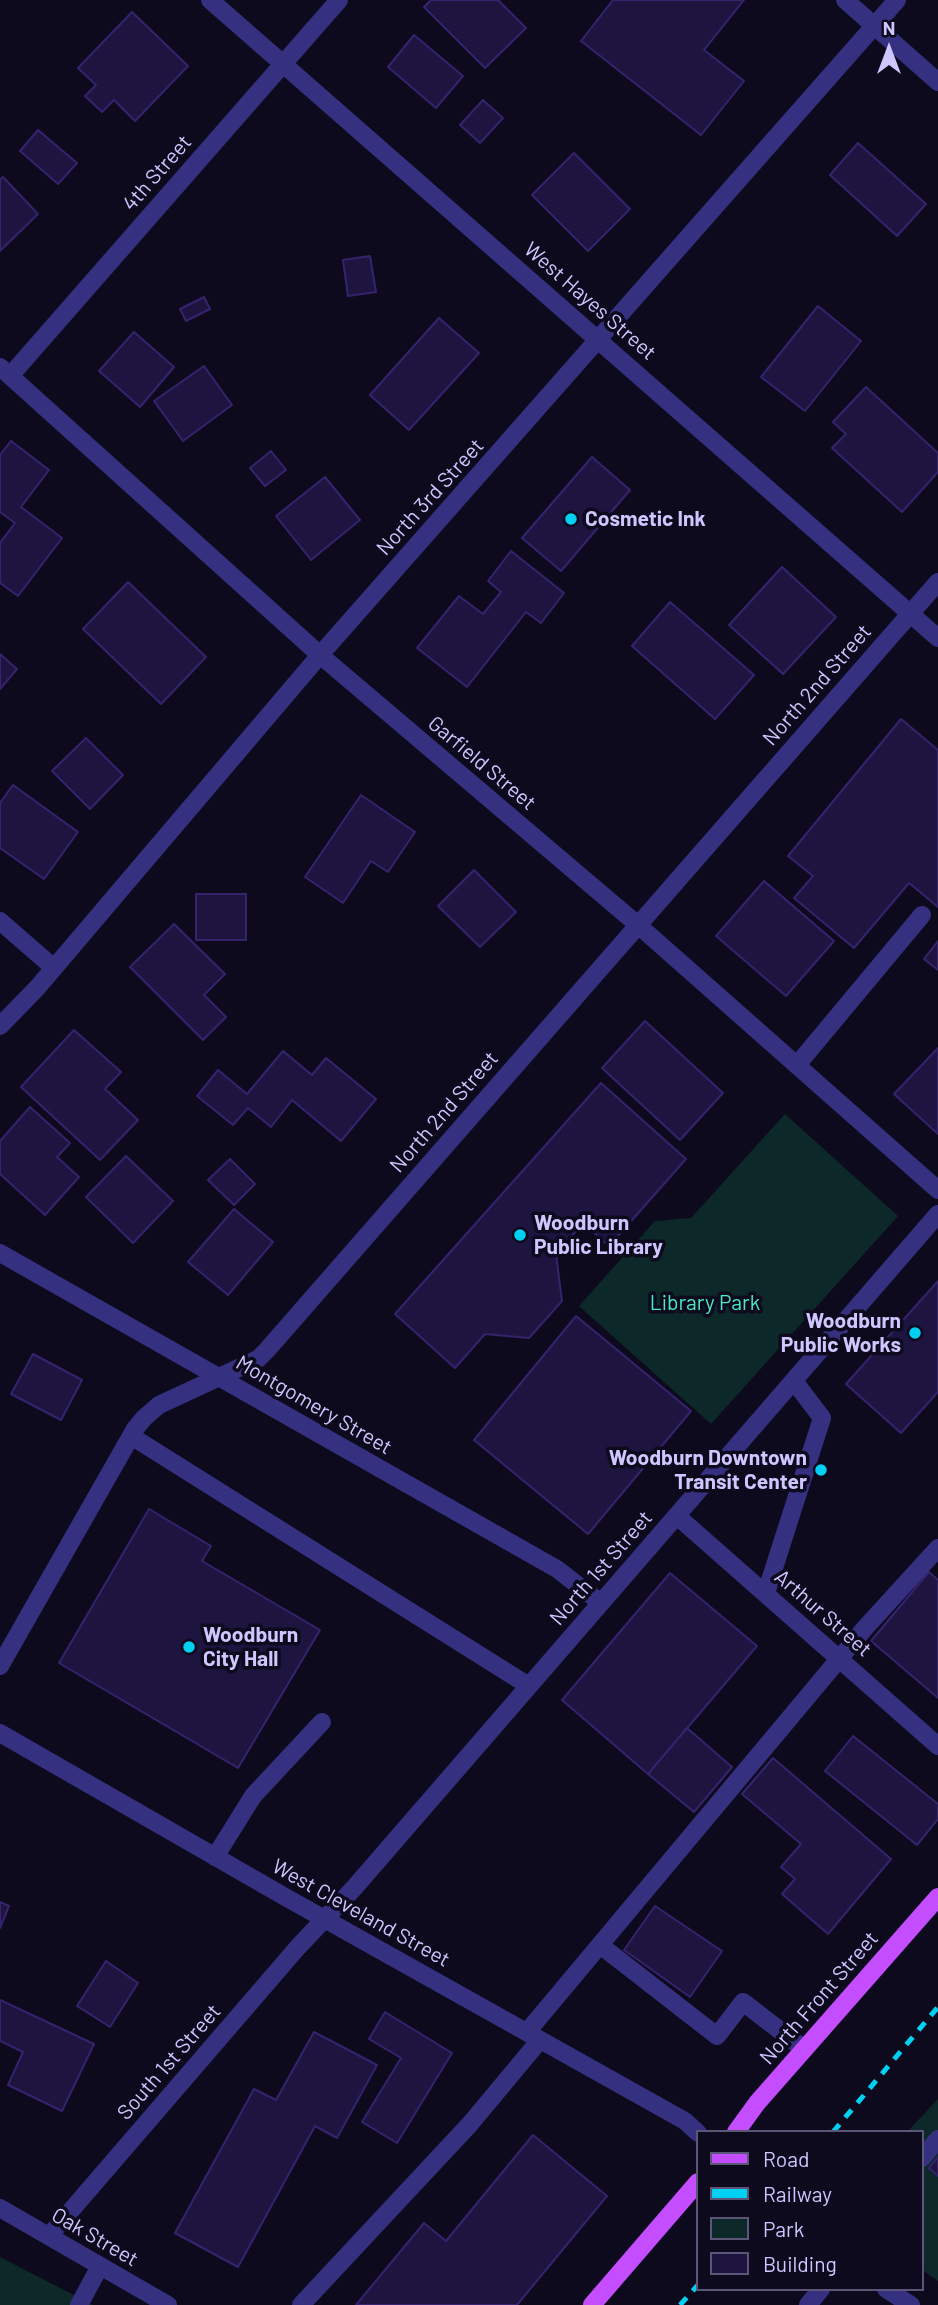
<!DOCTYPE html>
<style>
body{margin:0}
#map{position:relative;width:938px;height:2305px;overflow:hidden;background:#0e0a1d;font-family:Barlow,sans-serif}
canvas{display:block}
.legend{position:absolute;left:696px;top:2130px;width:228px;height:161px;box-sizing:border-box;background:#0e0a1d;border:2px solid #5b5577;margin:0;padding:9px 12px;list-style:none;font-size:21px;color:#cfc6ff}
.legend li{display:flex;align-items:center;gap:14px;height:35px}
.legend b{width:35px;border:2px solid #5b5577}
.north{position:absolute;left:854px;top:14px;width:70px;height:70px;-webkit-text-stroke:5px #0e0a1d;paint-order:stroke;rotate:0deg;font-size:19px;font-weight:700;line-height:28px;text-align:center;color:#cfc6ff}
.north::after{content:'';display:block;margin:auto;width:24px;height:32px;background:#cfc6ff;clip-path:polygon(50% 0,100% 100%,50% 72%,0 100%)}
</style>
<div id="map">
<canvas width="938" height="2305"></canvas>
<ul class="legend">
<li><b style="height:9px;background:#c34dff"></b>Road</li>
<li><b style="height:9px;background:#00d0f1"></b>Railway</li>
<li><b style="height:19px;background:#0c2828"></b>Park</li>
<li><b style="height:19px;background:#1e1440"></b>Building</li>
</ul>
<div class="north">N</div>
</div>
<script>
const g = document.querySelector('canvas').getContext('2d');
g.lineJoin = 'round';
function paint(path, color) { g.fillStyle = color; g.fill(path, 'evenodd'); }
const poly = rows => new Path2D(rows.map(r => 'M' + r).join(''));
function stroke(path, color, width, dash) { g.strokeStyle = color; g.lineWidth = width; g.lineCap = dash ? 'butt' : 'round'; g.setLineDash(dash || []); g.stroke(path); }
function label(font, color, halo, rows, align = 'center') {
  g.font = font + ' Barlow,sans-serif'; g.lineWidth = 7; g.setLineDash([]); g.textBaseline = 'middle'; g.strokeStyle = halo; g.fillStyle = color; for (const [text, x, y, turn = 0] of rows) {
    g.save(); g.translate(x, y); g.rotate((+turn || 0) * Math.PI / 180); g.textAlign = isNaN(turn) ? turn : align; if (halo) g.strokeText(text, 0, 0); g.fillText(text, 0, 0); g.restore();
  }
}
paint(poly([
 [785,1114,898,1216,711,1424,579,1306,655,1221,691,1218],
 [938,2099,938,2281,922,2270,922,2132,907,2132],
 [0,2257,93,2305,0,2305]
]), '#0c2828');
const building = poly([
 [431,0,498,0,526,28,485,68,424,7,431,0],
 [613,0,744,0,704,50,744,81,701,135,581,41,613,0],
 [132,12,188,66,135,121,114,100,102,112,85,96,96,85,78,68,132,12],
 [414,35,463,76,436,108,388,67,414,35],
 [483,100,503,118,480,143,460,125,483,100],
 [38,130,77,163,58,184,20,151,38,130],
 [858,143,926,204,897,236,830,175,858,143],
 [574,153,630,209,588,251,532,195,574,153],
 [3,177,38,214,0,251,0,180,3,177],
 [370,256,376,292,348,296,343,260,370,256],
 [204,297,210,309,186,321,180,309,204,297],
 [818,306,861,341,805,411,761,377,818,306],
 [439,318,479,353,409,430,370,395,439,318],
 [134,332,174,367,140,407,99,371,134,332],
 [204,366,232,405,183,441,154,401,204,366],
 [866,387,938,453,938,472,902,512,832,448,846,434,833,422,866,387],
 [11,441,49,470,21,507,62,538,18,596,0,583,0,543,15,523,0,512,0,455,11,441],
 [271,451,286,470,265,486,250,468,271,451],
 [592,457,630,490,561,571,522,538,592,457],
 [325,477,360,520,311,560,276,516,325,477],
 [511,551,564,593,541,623,526,612,467,687,417,648,459,596,483,614,501,592,488,581,511,551],
 [782,567,836,617,783,674,729,625,782,567],
 [128,582,206,657,161,704,83,629,128,582],
 [670,602,754,675,715,719,632,646,670,602],
 [0,654,17,669,0,689,0,654],
 [901,719,938,750,938,907,909,883,854,948,794,898,813,876,788,856,901,719],
 [86,738,123,775,90,809,52,771,86,738],
 [13,785,78,832,44,879,0,848,0,803,13,785],
 [361,795,415,832,388,872,371,861,343,903,305,877,361,795],
 [474,870,516,912,480,947,438,906,474,870],
 [764,881,834,941,786,996,716,936,764,881],
 [196,894,246,894,246,940,196,940,196,894],
 [174,924,225,974,204,995,226,1017,203,1040,130,967,174,924],
 [938,941,938,970,924,959,938,941],
 [645,1021,723,1093,680,1140,602,1068,645,1021],
 [74,1030,121,1072,105,1089,138,1120,100,1160,21,1087,74,1030],
 [938,1048,938,1134,894,1094,938,1048],
 [283,1051,312,1075,326,1058,376,1099,341,1141,292,1100,271,1127,248,1108,233,1125,197,1096,218,1070,247,1094,283,1051],
 [601,1083,686,1159,609,1246,583,1223,556,1254,562,1301,529,1338,485,1334,455,1368,395,1314,601,1083],
 [30,1107,70,1143,57,1157,79,1177,45,1215,0,1174,0,1141,30,1107],
 [126,1156,173,1201,133,1243,86,1197,126,1156],
 [230,1159,255,1184,234,1205,208,1180,230,1159],
 [234,1209,273,1242,228,1295,188,1262,234,1209],
 [938,1281,938,1392,901,1433,846,1384,938,1281],
 [576,1316,691,1411,588,1534,474,1440,576,1316],
 [33,1354,82,1380,61,1420,11,1394,33,1354],
 [149,1509,211,1546,202,1561,320,1630,238,1768,59,1663,149,1509],
 [929,1572,938,1580,938,1698,871,1641,929,1572],
 [670,1573,757,1646,648,1774,562,1700,670,1573],
 [687,1728,732,1767,694,1812,648,1774,687,1728],
 [853,1736,938,1804,938,1819,917,1845,825,1771,853,1736],
 [773,1758,891,1859,828,1934,782,1894,795,1879,781,1867,801,1844,742,1794,773,1758],
 [0,1902,9,1906,0,1928,0,1902],
 [655,1906,722,1951,690,1997,624,1950,655,1906],
 [106,1961,138,1983,110,2027,77,2006,106,1961],
 [0,2000,94,2044,62,2111,8,2085,23,2052,0,2041,0,2000],
 [385,2012,452,2053,397,2143,362,2122,401,2058,369,2039,385,2012],
 [314,2032,377,2065,337,2138,315,2126,238,2267,175,2233,254,2089,276,2100,314,2032],
 [533,2135,607,2196,517,2305,356,2305,424,2223,446,2241,533,2135],
 [938,2157,938,2176,929,2168,938,2157]
]);
paint(building, '#1e1440');
stroke(building, '#35236e', 2);
stroke(poly([
 [210,0,938,638],
 [845,0,938,82],
 [0,367,320,655,638,925,938,1190],
 [10,376,339,0],
 [0,921,54,968],
 [0,1026,37,988,320,655,897,0],
 [797,1065,922,915],
 [0,1253,557,1569,601,1603],
 [131,1436,529,1686],
 [677,1516,938,1746],
 [766,1593,822,1418,794,1381],
 [0,1666,135,1429,144,1418,159,1405,258,1359,267,1350,938,582],
 [0,1733,287,1898,685,2121,698,2133],
 [215,1857,253,1796,322,1722],
 [600,1945,717,2036,743,2002,804,2049],
 [527,2032,865,1628,938,1548],
 [922,2158,938,2139],
 [0,2208,168,2305],
 [49,2236,298,1947,354,1888,938,1214],
 [886,2289,911,2305],
 [79,2305,100,2266],
 [301,2305,470,2124,540,2040],
 [808,2305,821,2289]
]), '#363081', 18);
stroke(poly([
 [736,2132,757,2103,938,1897],
 [592,2305,698,2182]
]), '#c34dff', 18);
stroke(poly([
 [833,2132,938,2007],
 [680,2305,698,2285]
]), '#00d0f1', 5, [10, 9]);
for (const [x, y, r, color] of [
 [571,519,7,"#00d0f1"],
 [520,1235,7,"#00d0f1"],
 [915,1333,7,"#00d0f1"],
 [821,1470,7,"#00d0f1"],
 [189,1647,7,"#00d0f1"]
]) { const dot = new Path2D(); dot.arc(x, y, r, 0, 2 * Math.PI); g.fillStyle = color; g.fill(dot); stroke(dot, '#0e0a1d', 2.5); }
label('21px', '#cfc6ff', '#0e0a1d', [
 ["4th Street",157,173,-49],
 ["West Hayes Street",590,301,41],
 ["North 3rd Street",430,497,-48],
 ["North 2nd Street",817,685,-49],
 ["Garfield Street",482,763,40],
 ["North 2nd Street",444,1112,-49],
 ["Montgomery Street",314,1405,30],
 ["North 1st Street",601,1568,-49],
 ["Arthur Street",823,1613,41],
 ["West Cleveland Street",361,1913,29],
 ["North Front Street",819,1998,-49],
 ["South 1st Street",169,2062,-49],
 ["Oak Street",95,2237,30]
]);
label('bold 21px', '#cfc6ff', '#0e0a1d', [
 ["Cosmetic Ink",585,519],
 ["Woodburn",534,1223],
 ["Public Library",534,1247],
 ["Woodburn",901,1321,"right"],
 ["Public Works",901,1345,"right"],
 ["Woodburn Downtown",807,1458,"right"],
 ["Transit Center",807,1482,"right"],
 ["Woodburn",203,1635],
 ["City Hall",203,1659]
], 'left');
label('21px', '#47eac7', '#0e0a1d', [
 ["Library Park",705,1303]
]);
</script>
